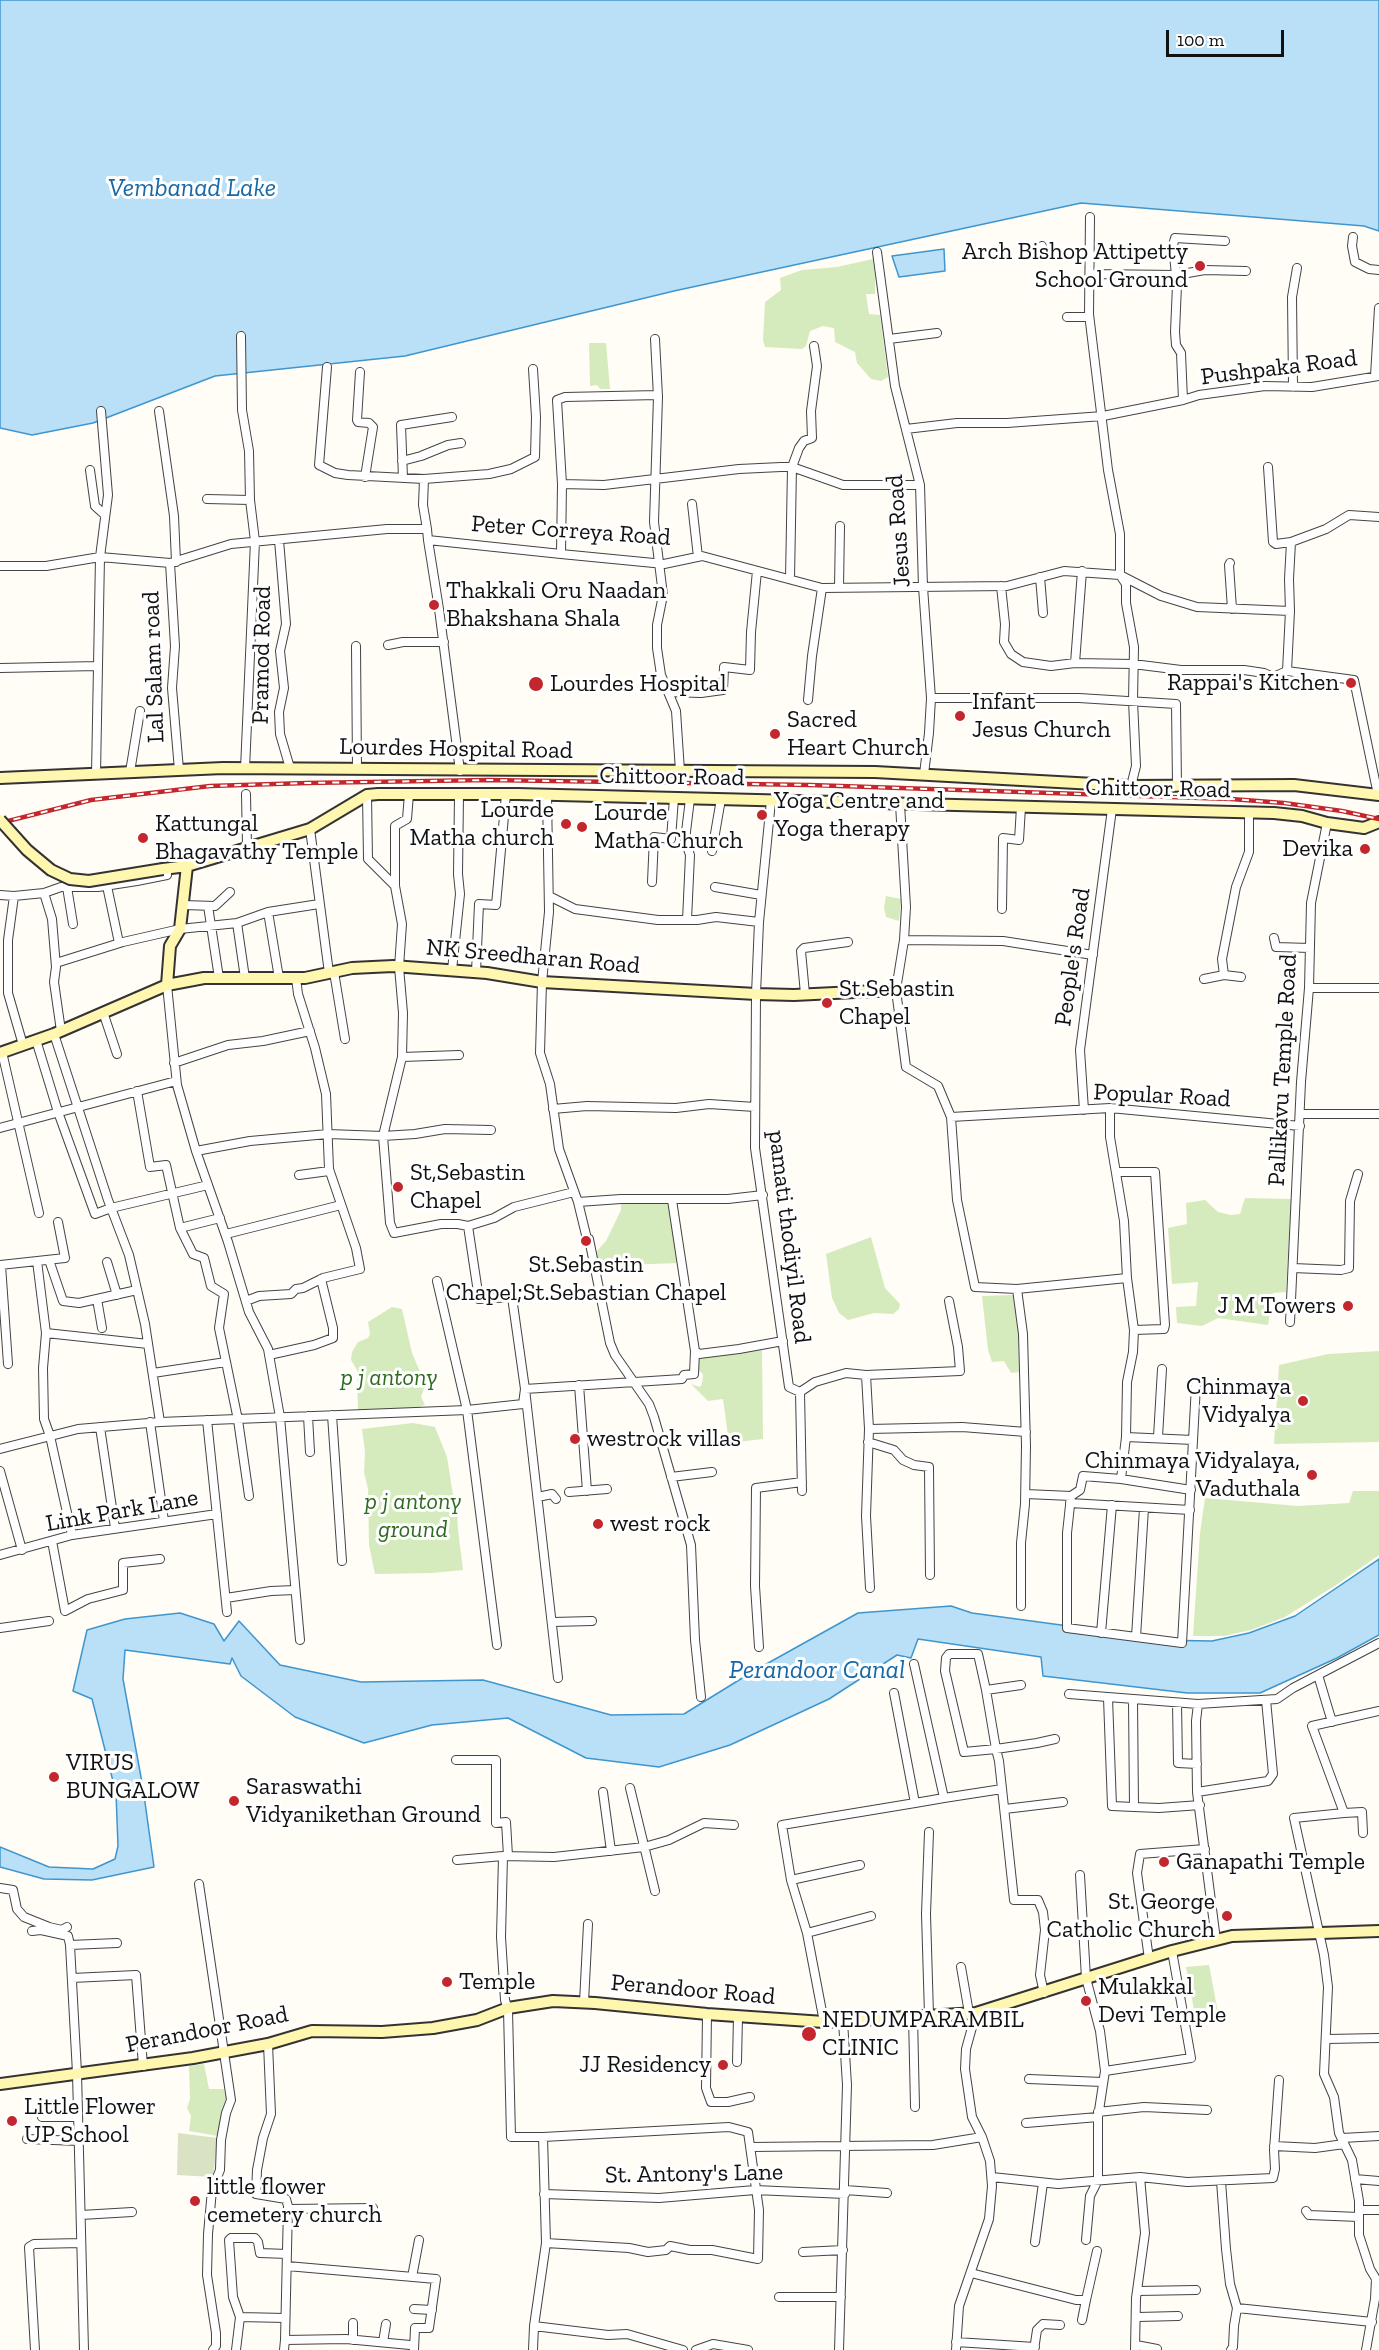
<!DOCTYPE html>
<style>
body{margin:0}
#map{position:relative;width:1379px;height:2350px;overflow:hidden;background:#fffdf5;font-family:"Zilla Slab",serif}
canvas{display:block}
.scale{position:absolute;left:1166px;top:30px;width:118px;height:27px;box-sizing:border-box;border:3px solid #111;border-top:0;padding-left:8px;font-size:18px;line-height:21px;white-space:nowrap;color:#111;-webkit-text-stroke:4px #fff;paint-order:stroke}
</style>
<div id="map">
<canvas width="1379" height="2350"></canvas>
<div class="scale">100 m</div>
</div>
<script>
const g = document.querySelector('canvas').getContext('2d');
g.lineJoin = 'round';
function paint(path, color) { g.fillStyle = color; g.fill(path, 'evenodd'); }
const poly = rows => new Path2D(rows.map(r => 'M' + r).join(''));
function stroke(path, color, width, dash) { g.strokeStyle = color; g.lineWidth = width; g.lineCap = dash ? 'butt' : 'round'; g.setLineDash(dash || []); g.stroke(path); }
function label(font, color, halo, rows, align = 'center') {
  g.font = font + ' "Zilla Slab",serif'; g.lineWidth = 6; g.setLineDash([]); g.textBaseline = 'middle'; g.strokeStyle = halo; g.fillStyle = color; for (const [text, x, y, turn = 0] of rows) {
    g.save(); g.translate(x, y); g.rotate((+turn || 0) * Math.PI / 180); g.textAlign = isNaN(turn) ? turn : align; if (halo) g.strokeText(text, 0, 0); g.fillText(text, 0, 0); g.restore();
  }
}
paint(poly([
 [873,259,875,277,875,294,866,294,869,314,880,315,888,377,881,381,871,379,857,363,855,352,835,342,834,328,823,326,810,331,806,346,802,349,765,347,763,340,765,302,781,290,780,278,802,270,837,267],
 [589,343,606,343,610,389,600,389,597,385,590,386],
 [886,896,901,899,899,921,886,917,884,907],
 [1245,1198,1291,1199,1286,1292,1273,1293,1268,1325,1218,1318,1202,1326,1177,1323,1176,1307,1196,1306,1198,1282,1172,1284,1168,1228,1187,1224,1186,1203,1205,1200,1218,1212,1231,1215,1240,1214],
 [621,1199,669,1203,678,1263,599,1266,595,1253,606,1241,621,1210],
 [871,1237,885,1288,900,1304,899,1309,893,1314,874,1313,848,1320,839,1313,832,1298,826,1254],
 [1013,1295,1018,1332,1019,1372,1011,1373,1004,1361,992,1362,988,1350,982,1296],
 [392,1307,402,1309,412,1353,421,1374,420,1381,424,1388,421,1397,425,1405,413,1409,358,1411,357,1370,351,1360,352,1352,358,1342,368,1338,370,1334,368,1322],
 [762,1350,763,1439,729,1443,723,1399,708,1401,691,1384,700,1387,702,1384,703,1374,698,1370,697,1358],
 [1379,1351,1379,1442,1274,1444,1279,1365,1328,1354],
 [413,1423,435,1427,447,1457,453,1495,457,1508,458,1530,463,1570,432,1573,375,1574,369,1545,368,1489,364,1472,365,1452,362,1429],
 [1353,1491,1379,1491,1379,1555,1336,1585,1285,1617,1251,1630,1224,1636,1193,1636,1200,1533,1205,1498,1298,1506,1349,1503],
 [1209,1965,1218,2013,1195,2015,1186,1967],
 [204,2064,209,2089,224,2089,226,2099,221,2114,218,2136,189,2131,191,2116,187,2108,190,2099,189,2066]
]), '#d5ebbd');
paint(poly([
 [178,2133,218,2138,213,2177,177,2175]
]), '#d9e3c4');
const water = poly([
 [0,0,1379,0,1379,231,1364,226,1081,203,674,291,405,356,215,376,93,423,32,435,0,428,0,0],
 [944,249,945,271,899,277,892,256,944,249],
 [1379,1559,1379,1635,1337,1658,1260,1693,1187,1693,1043,1676,1041,1657,918,1639,911,1658,897,1655,829,1699,730,1745,659,1767,586,1758,508,1718,432,1725,364,1743,295,1717,241,1676,232,1658,230,1664,125,1650,123,1679,143,1788,154,1867,92,1880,44,1879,0,1867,0,1847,49,1867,93,1869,115,1859,118,1846,116,1793,92,1699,73,1691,87,1630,125,1619,180,1613,214,1624,224,1641,239,1621,280,1665,361,1682,483,1680,611,1715,684,1714,752,1672,858,1613,951,1606,972,1613,1076,1627,1153,1640,1212,1641,1249,1633,1295,1616,1379,1559]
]);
paint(water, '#b9e0f7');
stroke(water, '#3f96cf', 1.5);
const street = poly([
 [1090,217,1089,314,1108,470,1120,534,1120,575,1126,584,1126,603,1134,647,1133,701,1136,766,1131,786],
 [1353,237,1352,246,1355,262,1369,269,1379,270],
 [1042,246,1043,252,1046,254,1090,253],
 [877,252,895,386,920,485,923,587,931,698,929,733,924,774],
 [1090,274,1176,275,1205,270,1246,271],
 [1067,317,1089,317],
 [241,336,242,410,249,451,250,500,255,541,245,769],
 [655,339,658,397,654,522,663,595,657,625,657,648,661,675,676,711,680,771],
 [889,339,937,333],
 [327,367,319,465,335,473,348,475,424,479,423,505,427,529],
 [360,372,357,420,358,422,369,423,373,427,365,477],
 [1375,376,1379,308],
 [1293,387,1292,297,1297,268],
 [1183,400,1181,353,1176,345,1175,332,1177,285,1173,245,1175,238,1225,241],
 [159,411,174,516,176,562],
 [906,429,957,423,1007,423,1103,416,1183,400,1199,395,1265,386,1312,387,1379,376],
 [402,461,421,456,448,445,461,443],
 [1268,467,1273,542,1276,544,1291,542],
 [90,470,95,506,105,515],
 [403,478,401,425,452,417],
 [424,479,489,474,511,469,535,457,536,417,533,369],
 [562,484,604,485,739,469,781,467,792,467,843,485,920,485],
 [207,499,250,500],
 [692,504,698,557],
 [279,540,286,624,280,651,284,688,279,712,280,734,290,768],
 [428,540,439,609,460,771],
 [561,554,562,484,557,400,565,397,658,395],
 [170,563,175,646,172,688,179,770],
 [1230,563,1229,565,1232,609],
 [0,566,46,566,100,557,170,563,231,544,387,529,427,529,428,540,561,554,664,564,702,556,822,588,1007,586,1064,571,1120,575,1161,596,1197,607,1290,611,1287,671,1354,680,1378,795],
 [1040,577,1043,613],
 [790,579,792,467,799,448,804,441,812,438,811,411,817,366,814,346],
 [1001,586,1005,624,1004,642,1011,654,1023,662,1051,666,1075,663,1133,664,1181,670,1244,670,1264,673,1273,677,1287,671],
 [839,588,840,526],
 [1290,611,1289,579,1291,542,1326,529,1349,515,1379,517],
 [388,645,403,642,444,642],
 [356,646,357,769],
 [1075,663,1082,571],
 [0,668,98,666],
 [668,692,701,693,723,690,724,667,750,670,751,632,757,571],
 [931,698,1079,698,1176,704,1177,785],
 [808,700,812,656,822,588],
 [130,772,140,711],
 [96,774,100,557,108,495,101,411],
 [246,794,247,846],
 [409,794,407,819,395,826,395,886,402,924,399,967,403,1013,402,1057,383,1136,390,1223,394,1233,441,1224,458,1224,468,1226,494,1218,514,1207,574,1192],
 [367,795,368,859,395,886],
 [547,795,549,912,542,982,540,1053,550,1084,559,1149,578,1202,587,1239,589,1239,610,1343,615,1355,649,1404,654,1417,691,1545,695,1640,701,1697],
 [771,801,759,922,756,994,755,1148,789,1387,800,1392,802,1491],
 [900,804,906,907,904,940,896,990,906,1067,938,1086,951,1117,957,1200,975,1287,1017,1289,1127,1278],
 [310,829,329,973],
 [712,851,721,799],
 [652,882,654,837,671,839,674,798],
 [107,886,119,943],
 [67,887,73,924],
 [715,887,761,895],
 [44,893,52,919,56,967,54,982,61,1031],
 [0,895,14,896,44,893,61,887,98,887,137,881,167,875,167,869],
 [14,896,8,940,8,993,23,1045],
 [549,896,575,909,658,920,697,920,716,917,759,922],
 [183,905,215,906,230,892],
 [208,906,219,978],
 [1002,909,1003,838,1019,840,1021,807],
 [268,912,279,978],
 [687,920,690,855,685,840,690,799],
 [237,923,245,978],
 [1274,938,1276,947,1310,948],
 [904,940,1003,941,1093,955],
 [56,963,123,942,180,929,237,923,268,912,319,904],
 [452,970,460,894,458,874,459,795],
 [334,972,345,1039],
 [476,972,479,904,496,905,506,794],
 [1224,975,1222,959,1236,887,1249,852,1249,813],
 [1204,979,1224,975,1241,977],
 [167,985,177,1085,196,1151,228,1242,249,1312,268,1349,280,1417,300,1640],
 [1309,988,1379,988],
 [805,994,801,951,804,948,848,942],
 [103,1012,117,1054],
 [36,1040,58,1112,95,1214,111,1208,208,1185],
 [2,1052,39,1213],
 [402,1057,459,1055],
 [174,1063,228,1045,263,1041,310,1031],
 [137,1091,150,1167,166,1165,180,1228,220,1218],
 [1110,1108,1110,1137,1124,1221,1127,1278,1134,1330,1133,1352,1127,1382,1126,1437,1121,1479],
 [553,1109,587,1106,676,1108,709,1104,755,1107],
 [1084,1110,1080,1050,1112,809],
 [1300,1114,1379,1114],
 [951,1117,1110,1108,1300,1126],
 [0,1128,176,1081],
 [196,1151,250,1141,328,1134,383,1136,415,1134,445,1129,491,1130],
 [1117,1172,1155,1172,1165,1325,1164,1329,1134,1330],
 [299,1175,329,1171],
 [672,1200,695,1351,699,1354,739,1349,783,1341],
 [578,1202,621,1199,728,1199,763,1195],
 [468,1226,479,1299,512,1297,525,1389,558,1678],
 [180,1228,193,1254,204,1258,211,1286,224,1294,219,1328,238,1420,249,1496],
 [226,1234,341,1205],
 [49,1260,63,1301,79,1303,137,1290],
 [37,1261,46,1333,148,1344],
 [107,1262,117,1295],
 [0,1265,65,1258,58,1222],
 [1,1265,8,1364],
 [1293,1268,1341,1270,1349,1268,1350,1201,1358,1174],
 [437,1281,467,1410,497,1645],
 [1017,1289,1023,1334,1026,1446,1025,1504,1021,1543,1021,1606],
 [97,1299,102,1328],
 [246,1301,259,1296,291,1294,296,1289,303,1288,323,1278,360,1269,356,1248,329,1169,326,1094,315,1048,298,994,296,978],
 [1290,1322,1301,1082,1309,988,1311,903,1327,823],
 [46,1333,43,1368,44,1419,50,1436,72,1535],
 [269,1355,314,1345,333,1338,333,1328,321,1279],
 [153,1373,226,1362],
 [866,1375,869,1429,866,1516,870,1588],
 [579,1385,587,1491],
 [800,1392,815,1382,846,1373,866,1375,960,1371,958,1347,949,1301],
 [332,1415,342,1561],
 [308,1416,310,1452],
 [207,1420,227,1612],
 [150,1422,164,1521],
 [160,1422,467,1410,523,1404,525,1389,682,1379,684,1375,694,1374,695,1351],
 [100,1427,115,1528],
 [869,1429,962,1427,1026,1432],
 [1126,1437,1193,1440],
 [1158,1437,1162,1369],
 [868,1442,894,1450,903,1460,914,1465,929,1467,930,1575],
 [0,1449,78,1429,160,1422,145,1324,129,1255,108,1200,54,1034],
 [0,1471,22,1550],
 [671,1477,712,1472],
 [569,1492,607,1489],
 [1026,1494,1071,1496,1067,1533,1067,1628,1182,1643,1196,1385],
 [1071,1496,1080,1490,1083,1476,1121,1479,1191,1490],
 [538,1497,552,1494,556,1499],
 [1070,1503,1190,1510],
 [52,1541,65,1611,88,1599,123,1590,123,1563,160,1559],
 [0,1555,72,1535,217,1514],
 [226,1598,271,1591,295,1590],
 [553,1622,592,1621],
 [0,1628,49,1621],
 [1101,1633,1112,1505],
 [1136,1637,1144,1508],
 [759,1647,755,1586,756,1488,802,1482],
 [914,1664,944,1798,915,1803],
 [1318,1675,1332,1722],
 [986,1690,1021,1685],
 [1069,1694,1198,1704,1277,1699,1293,1688,1379,1643],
 [1108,1698,1112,1806,1134,1807],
 [1133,1699,1134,1807,1159,1808,1200,1805],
 [1177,1703,1178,1763,1197,1764],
 [1198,1704,1196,1721,1197,1792,1216,1940],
 [456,1760,496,1760,496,1823,506,1822,508,1856],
 [630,1788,655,1891],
 [603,1792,611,1851],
 [1197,1792,1268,1781,1273,1774,1266,1700],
 [944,1798,1002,1789],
 [1005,1809,1063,1802],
 [1344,1813,1294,1818,1324,1955,1328,1987,1324,2074,1334,2097,1339,2133,1352,2160,1359,2201,1359,2235,1370,2269,1376,2279,1375,2299,1366,2350],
 [929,1832,926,1914,929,2015],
 [1363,1833,1362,1812,1344,1813,1312,1726,1379,1711],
 [503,1856,501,1937,505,2000,508,2010,511,2137,543,2137,546,2243,534,2326,533,2350],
 [457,1860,503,1856,554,1857,644,1847,669,1840,704,1823,734,1825],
 [1080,1875,1086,1978,1100,2031,1105,2071,1098,2117,1098,2180,1090,2196,1086,2240],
 [791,1880,860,1865],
 [199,1884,231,2100,226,2113,221,2140,220,2170,212,2190,208,2234,207,2275,216,2333,216,2346,213,2350],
 [0,1888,13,1890,17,1909,24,1917,49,1927,62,1930,67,1927],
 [32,1931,41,1930,68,1936,70,1945,77,2073,84,2350],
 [807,1933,871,1916],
 [70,1945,117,1943],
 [1149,1959,1137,1873,1140,1854,1205,1849],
 [961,1967,969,2013],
 [72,1978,136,1975,143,2066],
 [1044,1993,1040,1975,1045,1930,1043,1912,1038,1900,1014,1900,999,1761,996,1749,986,1690,978,1654,949,1654,946,1658,945,1671,964,1752,996,1749,1037,1743,1055,1739],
 [584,2002,588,1924],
 [707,2014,706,2088,711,2102,728,2102,750,2097],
 [913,2016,915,2107],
 [824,2022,807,1933,791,1880,782,1825,915,1803,894,1693],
 [1327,2039,1379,2038],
 [268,2044,271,2114,263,2138,257,2170,256,2194,286,2199,288,2206,285,2340,346,2339,410,2345],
 [737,2062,738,2016],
 [1105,2071,1191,2058,1172,1951],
 [1029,2079,1102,2082],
 [1098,2112,1144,2107,1207,2110],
 [42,2117,78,2117],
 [1026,2123,1098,2117],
 [543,2137,729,2127,748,2132,759,2210,758,2259,712,2250,690,2250,670,2246,666,2250,648,2252,629,2248,546,2243],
 [1342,2138,1379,2136],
 [27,2139,79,2141],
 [1274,2146,1315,2148,1344,2144],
 [751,2147,933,2145,982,2137],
 [992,2177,1058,2184,1140,2177,1187,2182,1273,2178,1275,2169,1274,2150,1279,2080],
 [1355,2179,1379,2181],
 [1221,2181,1226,2249,1230,2284,1237,2308,1234,2326,1233,2347,1231,2350],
 [845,2190,887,2193],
 [544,2194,659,2198,755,2190,845,2194],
 [288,2209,373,2208],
 [1359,2210,1379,2210],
 [1306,2211,1309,2215,1359,2217],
 [81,2215,132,2212],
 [1035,2242,1043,2183],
 [803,2252,843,2250],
 [287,2266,436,2279,429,2328,415,2328,414,2350],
 [971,2273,1076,2300,1086,2300,1097,2251],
 [412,2277,419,2240],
 [1137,2291,1196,2290],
 [779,2297,841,2297],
 [1237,2308,1372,2322],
 [414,2309,432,2310],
 [240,2317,233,2297,229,2240,231,2238,255,2238,258,2242,260,2253,287,2254],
 [1138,2317,1178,2316],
 [1082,2320,1086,2300],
 [353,2323,353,2340],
 [534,2326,608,2335,627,2334,683,2350],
 [383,2342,386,2324],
 [956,2342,1035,2347],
 [1136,2345,1157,2349],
 [35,2350,29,2247,34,2244,81,2243],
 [236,2350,240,2317,285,2318],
 [284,2350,285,2340],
 [696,2350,713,2344,748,2350],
 [839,2350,847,2085,843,2021],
 [956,2350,959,2306,989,2219,992,2186,990,2161,982,2137,972,2117,965,2069,966,2049,976,2013],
 [1034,2350,1037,2330,1043,2324,1060,2325],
 [1135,2350,1136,2298,1145,2233,1140,2177]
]);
const secondary = poly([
 [0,778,223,768,875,772,1131,786,1294,785,1379,795],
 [163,869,187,866,310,829,367,795,378,794,518,794,1274,813,1302,816,1327,823,1364,828,1379,822],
 [167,985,170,946,180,929,187,866],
 [0,1053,54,1034,167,985,204,978,305,978,352,968,393,966,487,973,542,982,756,994,794,995,896,990],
 [0,2084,193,2058,268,2044,312,2031,382,2032,433,2028,477,2020,508,2008,553,2001,595,2003,707,2014,824,2022,976,2013,1172,1951,1232,1936,1379,1931]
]);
stroke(street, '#444', 10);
stroke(secondary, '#333', 14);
stroke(street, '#fff', 8);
stroke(secondary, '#fff6b0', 10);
const rail = poly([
 [0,823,91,800,210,786,307,783,488,780,810,785,1231,799,1284,803,1342,811,1379,819]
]);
stroke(rail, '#c4262e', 4.5);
stroke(rail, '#fff', 2, [7]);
const secondaryBridge = poly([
 [0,820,27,850,51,870,70,879,89,881,163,869]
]);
stroke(secondaryBridge, '#333', 14, []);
stroke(secondaryBridge, '#fff6b0', 10);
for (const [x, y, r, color] of [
 [1200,266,6,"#c4262e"],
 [434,605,6,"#c4262e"],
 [1351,683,6,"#c4262e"],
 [536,684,8,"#c4262e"],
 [960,716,6,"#c4262e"],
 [775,734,6,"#c4262e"],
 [762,815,6,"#c4262e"],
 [566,824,6,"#c4262e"],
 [582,827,6,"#c4262e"],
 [143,838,6,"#c4262e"],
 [1365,849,6,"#c4262e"],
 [827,1003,6,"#c4262e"],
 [398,1187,6,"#c4262e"],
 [586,1241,6,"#c4262e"],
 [1348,1306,6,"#c4262e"],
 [1303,1401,6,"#c4262e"],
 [575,1439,6,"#c4262e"],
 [1312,1475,6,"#c4262e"],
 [598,1524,6,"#c4262e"],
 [54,1777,6,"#c4262e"],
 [234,1801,6,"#c4262e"],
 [1164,1862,6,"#c4262e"],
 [1227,1916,6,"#c4262e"],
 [447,1982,6,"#c4262e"],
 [1086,2001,6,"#c4262e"],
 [809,2034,8,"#c4262e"],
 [723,2065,6,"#c4262e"],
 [12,2121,6,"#c4262e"],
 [195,2201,6,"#c4262e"]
]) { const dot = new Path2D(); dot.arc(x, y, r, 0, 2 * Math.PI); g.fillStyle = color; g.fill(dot); stroke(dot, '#fff', 2); }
label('24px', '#111', '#fff', [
 ["Arch Bishop Attipetty",1188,252,"right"],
 ["School Ground",1188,280,"right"],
 ["Thakkali Oru Naadan",446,591],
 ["Bhakshana Shala",446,619],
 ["Rappai's Kitchen",1339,683,"right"],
 ["Lourdes Hospital",550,684],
 ["Infant",972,702],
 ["Jesus Church",972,730],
 ["Sacred",787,720],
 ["Heart Church",787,748],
 ["Yoga Centre and",774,801],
 ["Yoga therapy",774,829],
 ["Lourde",554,810,"right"],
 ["Matha church",554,838,"right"],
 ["Lourde",594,813],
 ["Matha Church",594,841],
 ["Kattungal",155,824],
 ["Bhagavathy Temple",155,852],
 ["Devika",1353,849,"right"],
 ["St.Sebastin",839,989],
 ["Chapel",839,1017],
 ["St,Sebastin",410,1173],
 ["Chapel",410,1201],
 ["St.Sebastin",586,1265,"center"],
 ["Chapel;St.Sebastian Chapel",586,1293,"center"],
 ["J M Towers",1336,1306,"right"],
 ["Chinmaya",1291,1387,"right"],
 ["Vidyalya",1291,1415,"right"],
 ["westrock villas",587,1439],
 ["Chinmaya Vidyalaya,",1300,1461,"right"],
 ["Vaduthala",1300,1489,"right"],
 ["west rock",610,1524],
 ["VIRUS",66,1763],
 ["BUNGALOW",66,1791],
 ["Saraswathi",246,1787],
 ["Vidyanikethan Ground",246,1815],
 ["Ganapathi Temple",1176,1862],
 ["St. George",1215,1902,"right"],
 ["Catholic Church",1215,1930,"right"],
 ["Temple",459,1982],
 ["Mulakkal",1098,1987],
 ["Devi Temple",1098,2015],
 ["NEDUMPARAMBIL",822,2020],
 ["CLINIC",822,2048],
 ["JJ Residency",711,2065,"right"],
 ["Little Flower",24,2107],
 ["UP School",24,2135],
 ["little flower",207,2187],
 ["cemetery church",207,2215]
], 'left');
label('24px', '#111', '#fff', [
 ["Pushpaka Road",1279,368,-7],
 ["Peter Correya Road",571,531,4],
 ["Jesus Road",899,531,-94],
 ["Pramod Road",262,655,-89],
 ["Lal Salam road",154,667,-92],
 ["Lourdes Hospital Road",456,749,1],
 ["Chittoor Road",672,777,1],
 ["Chittoor Road",1158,789,1],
 ["NK Sreedharan Road",533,957,5],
 ["People's Road",1073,957,-82],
 ["Pallikavu Temple Road",1283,1070,-87],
 ["Popular Road",1162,1096,3],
 ["pamati thodiyil Road",789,1237,83],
 ["Link Park Lane",122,1511,-10],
 ["Perandoor Road",693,1990,5],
 ["Perandoor Road",207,2030,-11],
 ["St. Antony's Lane",694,2174,-1]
]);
label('italic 24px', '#2f6b1f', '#fff', [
 ["p j antony",389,1378],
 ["p j antony",413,1502],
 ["ground",413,1530]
]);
label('italic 26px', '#1768a6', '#fff', [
 ["Vembanad Lake",192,189],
 ["Perandoor Canal",817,1671]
]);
</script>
